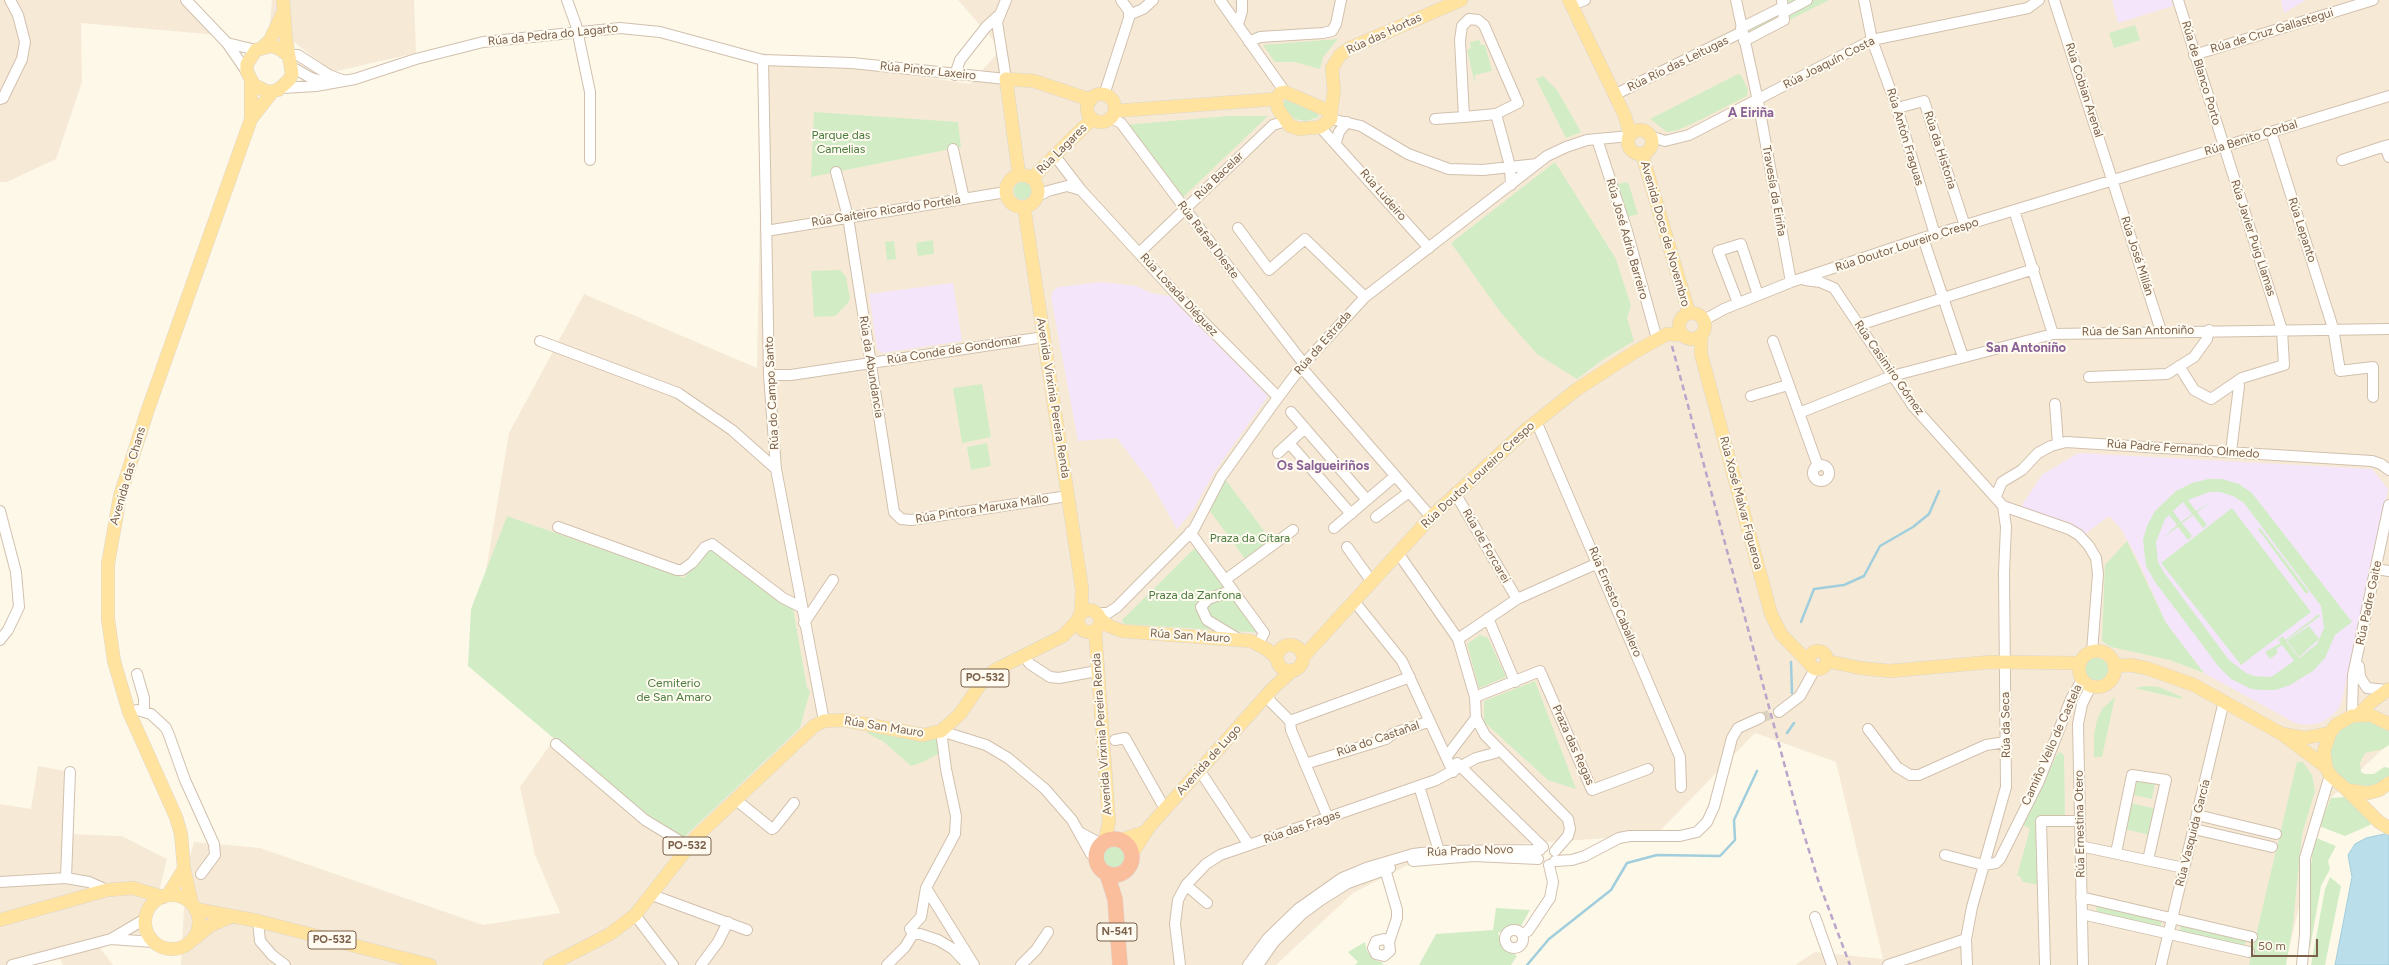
<!DOCTYPE html>
<meta charset="utf-8">
<style>
body{margin:0}
#map{position:relative;width:2389px;height:965px;overflow:hidden;background:#fef8e9;font-family:Figtree,sans-serif}
canvas{display:block}
.scale{position:absolute;left:2251px;top:939px;width:67px;height:18px;box-sizing:border-box;border:2px solid #7b604a;border-top:0;padding-left:5px;font-size:12px;line-height:14px;white-space:nowrap;color:#7b604a;-webkit-text-stroke:3px #fffbf1;paint-order:stroke}
</style>
<div id="map">
<canvas width="2389" height="965"></canvas>
<div class="scale">50 m</div>
</div>
<script>
const g = document.querySelector('canvas').getContext('2d');
g.lineJoin = 'round';
function paint(path, color) { g.fillStyle = color; g.fill(path, 'evenodd'); }
const poly = rows => new Path2D(rows.map(r => 'M' + r).join(''));
function stroke(path, color, width, dash) { g.strokeStyle = color; g.lineWidth = width; g.lineCap = dash ? 'butt' : 'round'; g.setLineDash(dash || []); g.stroke(path); }
function label(font, color, halo, rows, align = 'center') {
  g.font = font + ' Figtree,sans-serif'; g.lineWidth = 4; g.setLineDash([]); g.textBaseline = 'middle'; g.strokeStyle = halo; g.fillStyle = color; for (const [text, x, y, turn = 0] of rows) {
    g.save(); g.translate(x, y); g.rotate((+turn || 0) * Math.PI / 180); g.textAlign = isNaN(turn) ? turn : align; if (halo) g.strokeText(text, 0, 0); g.fillText(text, 0, 0); g.restore();
  }
}
paint(poly([
 [0,0,185,0,218,35,81,23,82,82,56,159,7,182,0,182],
 [272,0,414,0,416,53,333,72,270,24],
 [958,0,2389,0,2389,743,2331,798,2319,826,2285,965,1795,965,1815,952,1883,959,1836,762,1755,733,1656,835,1439,849,1353,893,1276,965,181,965,186,870,194,842,260,848,483,925,560,913,535,855,520,787,555,738,473,648,509,433,584,294,757,368,763,53,970,84,1001,49],
 [38,766,70,772,68,834,122,836,167,859,157,900,145,919,150,930,100,948,113,965,63,965,59,957,18,965,0,965,0,804,31,809]
]), '#f6ead7');
paint(poly([
 [2112,0,2171,0,2173,6,2118,23],
 [2281,0,2306,0,2284,13],
 [1101,282,1136,286,1151,293,1169,296,1268,396,1215,471,1193,510,1177,529,1151,483,1117,438,1078,441,1051,297,1053,291,1058,287],
 [953,283,962,341,882,353,877,349,869,294],
 [2078,453,2372,469,2388,489,2342,700,2339,708,2333,715,2321,723,2306,725,2295,723,2204,673,2166,623,2137,558,2121,529,2109,516,2084,535,2025,511,2022,505,2042,475]
]), '#f5e5fb');
paint(poly([
 [1779,0,1829,0,1752,39,1747,20,1775,7],
 [2135,25,2140,40,2114,48,2109,33],
 [1338,39,1323,57,1320,69,1295,62,1275,62,1263,45],
 [1479,40,1481,45,1485,45,1492,71,1475,75,1475,84,1467,50,1471,48,1470,42],
 [1738,74,1741,75,1748,90,1747,96,1700,120,1678,130,1667,132,1650,119],
 [1543,76,1557,90,1581,132,1566,138,1536,79],
 [1287,98,1317,113,1319,117,1306,121,1295,119,1287,112,1283,104],
 [814,112,958,122,961,147,811,177],
 [1229,116,1268,116,1178,202,1124,125],
 [1555,162,1616,259,1631,306,1627,318,1634,341,1604,359,1577,379,1537,354,1501,313,1451,243],
 '1014 191a9 9 0 1 1 18 0a9 9 0 1 1-18 0Z',
 [1628,182,1638,214,1628,217,1618,184],
 [933,240,934,254,918,256,916,243],
 [894,241,896,259,887,260,885,242],
 [840,270,846,277,850,299,847,304,835,316,814,317,811,271],
 [982,384,991,437,962,443,953,388],
 [987,443,991,466,971,470,967,447],
 [1222,475,1274,544,1248,563,1207,507],
 [2208,479,2222,479,2239,484,2252,493,2352,622,2335,635,2325,658,2313,671,2290,685,2276,690,2262,690,2251,689,2231,679,2219,667,2155,582,2146,566,2143,540,2147,526,2155,511,2176,491,2192,483],
 [2209,492,2220,492,2233,496,2244,503,2321,606,2324,628,2317,644,2299,658,2286,641,2320,616,2319,614,2285,640,2283,636,2278,640,2281,643,2265,652,2270,659,2278,653,2276,649,2282,645,2294,661,2271,677,2254,676,2246,673,2229,660,2165,574,2158,562,2156,542,2165,519,2169,515,2177,525,2164,537,2178,527,2188,540,2192,536,2182,523,2193,515,2203,528,2207,525,2197,512,2211,502,2196,511,2188,500],
 [2183,502,2192,514,2181,522,2173,511],
 [2232,508,2311,612,2241,665,2161,563],
 [507,516,684,578,709,548,742,568,739,572,751,581,754,578,793,609,807,688,810,691,800,728,683,838,646,817,585,765,586,761,582,757,577,758,468,666,471,609],
 [2260,528,2309,592,2306,594,2258,529],
 [2127,541,2166,623,2204,673,2170,660,2111,647,2102,641,2105,565],
 [1199,544,1264,633,1124,624,1122,620],
 [2309,626,2319,639,2299,657,2287,641],
 [1480,635,1488,638,1506,677,1479,688,1467,644],
 '2084 670a12 12 0 1 1 24 0a12 12 0 1 1-24 0Z',
 [1535,681,1576,789,1548,780,1484,722,1484,701],
 [2147,686,2159,687,2182,697,2182,699,2134,688],
 [2115,697,2102,757,2094,757,2094,734,2097,720,2102,709],
 [2363,720,2384,726,2389,731,2389,745,2383,749,2365,753,2360,763,2361,772,2365,774,2374,774,2384,767,2389,768,2389,776,2379,784,2366,787,2348,784,2336,774,2331,763,2329,750,2338,732,2350,723],
 [869,725,941,731,944,751,923,762,911,766,884,742,867,733],
 [2060,752,2064,755,2065,816,2039,819,2040,885,2023,882,2020,876,2017,876,2030,829,2023,825,2057,754],
 [2297,762,2303,762,2312,775,2315,791,2302,834,2293,924,2286,965,2249,965],
 [2138,777,2155,782,2152,799,2134,795],
 [2345,797,2373,821,2370,825,2345,836,2319,826,2331,798],
 [2131,803,2156,809,2150,835,2125,829],
 [2314,837,2336,846,2328,861,2330,869,2321,886,2310,948,2309,883],
 '1103 857a11 11 0 1 1 22 0a11 11 0 1 1-22 0Z',
 [2330,877,2341,886,2325,965,2311,965,2325,889],
 [2096,904,2162,920,2160,929,2097,913],
 [1496,908,1530,910,1521,926,1514,924,1498,933,1502,945,1517,956,1511,965,1419,965,1436,934,1493,930],
 [2181,924,2246,939,2244,948,2179,933],
 [1365,942,1367,951,1373,959,1383,963,1382,965,1355,965,1358,962,1348,952]
]), '#d2edc6');
const water = poly([
 [2389,833,2389,965,2335,965,2352,877,2348,855,2355,844,2366,838,2389,833]
]);
paint(water, '#bbdfea');
stroke(water, '#a1cedc', 1);
stroke(poly([
 [1801,622,1814,589,1844,585,1864,576,1880,546,1913,527,1929,514,1939,491],
 [1791,662,1792,693],
 [1787,733,1794,723],
 [1527,965,1549,939,1611,890,1627,863,1657,855,1720,856,1735,840,1734,820,1757,771]
]), '#a1cedc', 2.5);
stroke(poly([
 [1760,718,1779,712]
]), '#ddd2c1', 10, [10, 5]);
const minor = poly([
 [186,0,227,43,247,72],
 [567,0,576,25,590,92,590,160],
 [1220,0,1285,92],
 [1736,0,1758,101,1791,282],
 [1864,0,1872,40,1897,108,1935,235],
 [2054,0,2161,331],
 [2178,0,2282,330,2284,365,2242,378,2211,399,2194,390,2179,366],
 [1572,5,1585,0],
 [1784,12,1807,0],
 [1129,15,1143,9,1153,0],
 [1469,19,1478,20,1484,25,1518,103,1496,114,1464,117,1460,40,1462,26,1469,19],
 [1238,25,1242,11,1242,0],
 [1741,28,1783,7],
 [1744,41,1784,20,1782,0],
 [1249,42,1260,37,1323,33,1332,31,1336,24,1341,0],
 [227,43,256,50],
 [288,55,298,55,329,75,345,81],
 [2194,55,2373,0],
 [763,60,769,375,776,469,824,721],
 [292,67,311,78,325,82],
 [955,75,960,60,986,27,998,16],
 [282,88,316,86,355,79,416,59,483,42,620,28,660,32,763,60,852,63,1006,79,997,22,1006,0],
 [1104,95,1129,18,1129,11,1121,0],
 [1614,95,1742,32],
 [0,99,3,98,22,59,25,42,18,15,10,0],
 [1897,108,1924,101,1965,226],
 [1496,114,1510,166,1511,185],
 [1111,118,1121,123,1228,266,1304,364],
 [1331,119,1361,126,1408,154,1449,169,1483,170,1537,164],
 [1435,119,1464,117],
 [1320,127,1429,248],
 [2271,132,2333,328,2340,371,2373,367,2373,397],
 [1650,136,1665,141,1689,135,1872,40,2028,8,2039,0],
 [1597,139,1627,231,1657,339],
 [1336,142,1339,132,1347,122],
 [2389,145,2385,146,2389,157],
 [953,149,964,199],
 [1055,156,1081,190,1180,298,1278,397],
 [2342,160,2385,146],
 [836,172,848,217,894,512,901,519,911,520,1068,496],
 [1038,196,1048,191,1067,186,1081,190],
 [2014,210,2053,334],
 [1238,228,1269,270,1305,239,1365,297],
 [766,231,1006,192],
 [1923,238,1963,357],
 [1139,253,1273,125,1286,121],
 [1805,280,1820,282,1834,288,1913,406,2003,506,2069,529,2079,535,2089,546,2096,558,2098,574,2092,652],
 [1738,303,1718,251,1741,244,1758,295],
 [1704,320,1724,309,1791,282,1923,238,2389,96],
 [1859,325,2034,269],
 [540,341,678,393,732,430,776,469],
 [1773,341,1799,413],
 [1301,367,1431,517],
 [769,375,791,375,1044,337],
 [2089,377,2167,374,2194,357,2207,339,2209,330],
 [1751,396,1788,385],
 [2055,404,2058,444],
 [1291,412,1367,500],
 [1536,421,1680,757,1681,787],
 [1289,443,1351,514],
 [2231,452,2239,386],
 [1278,453,1305,428],
 '1813 473a8 8 0 1 1 16 0a8 8 0 1 1-16 0Z',
 [1818,466,1799,413,1892,376,2053,334,2389,329],
 [1455,493,1517,599],
 [1996,496,2002,482,2022,470,2038,453,2051,446,2066,442,2372,461,2381,464,2389,470],
 [0,511,16,572,19,607,8,630,0,640],
 [1376,517,1409,492],
 [558,527,677,570,682,570,692,563,705,547,712,544,783,598,801,607],
 [1334,528,1395,476],
 [1190,532,1264,633,1258,644],
 [1347,547,1372,582],
 [1398,553,1458,639,1475,697,1476,718,1485,735,1568,819,1570,829,1568,836,1555,851],
 [2376,569,2389,571],
 [1225,580,1293,530],
 [1233,590,1208,599,1201,607,1207,620,1240,640],
 [1354,601,1402,661,1453,772],
 [1097,613,1108,613,1117,607,1194,529,1221,477,1271,407,1301,367,1365,297,1547,156,1566,147,1587,140,1630,136],
 [1488,618,1515,682],
 [804,623,833,580],
 [1458,639,1517,599,1598,563],
 [1024,656,1030,664,1050,677,1059,678,1097,671],
 [2359,666,2360,677,2367,688,2387,690],
 [137,674,144,698,144,711],
 [1267,694,1271,702,1290,721],
 [1475,697,1540,671,1592,790,1648,769],
 [129,712,137,710,151,714,166,728,169,735,185,780,214,844,215,855,201,874],
 [1779,712,1800,696,1815,669],
 [2352,716,2353,675,2389,505],
 [1290,721,1410,677],
 [1290,721,1291,730,1328,818],
 [1868,729,1897,767,1910,775,1919,775,1986,745,2006,742],
 [1115,740,1125,738,1165,809],
 [556,744,645,820,688,846],
 [1447,756,1476,718],
 [1457,763,1543,847],
 [1305,764,1386,739,1394,733,1428,722],
 [1200,771,1249,845],
 [1419,786,1439,851],
 [735,799,772,829,775,827,794,803],
 [2197,815,2276,834],
 [2194,829,2272,847],
 [1081,833,1101,844],
 [2080,846,2184,868],
 [2116,853,2132,775,2166,780,2148,860],
 [1945,855,1983,865,1996,863,2000,859,2039,781,2071,699,2082,680],
 [1413,861,1474,856,1538,859],
 [1555,861,1572,860,1585,856,1619,838,1630,836,1680,836,1697,832,1707,822,1714,807,1732,738,1738,728,1760,718],
 [1385,869,1397,910,1397,918,1389,942,1390,951,1384,956,1376,954,1373,948,1376,941,1384,939,1389,942],
 [66,878,70,772],
 [0,882,66,878,89,882,107,890],
 [1186,885,1207,903],
 [926,888,974,965],
 [652,895,747,930],
 [2081,897,2252,937],
 [2082,914,2249,952],
 [635,915,673,965],
 [1815,917,1832,965],
 [258,921,260,941,272,955,285,965],
 '1505 939a9 9 0 1 1 18 0a9 9 0 1 1-18 0Z',
 [1522,934,1528,931,1550,898,1553,882,1549,865],
 [111,939,153,942],
 [12,965,111,939,145,919],
 [701,965,718,942,728,922],
 [887,965,905,947,913,934],
 [968,965,953,949,938,940,920,934,913,934,910,929,921,917,926,888,955,834,956,816,946,769,941,731,986,745,1008,758,1045,789,1072,820,1091,854,1095,856],
 [1021,965,1036,950,1048,932],
 [1180,965,1175,924,1178,900,1186,885,1206,864,1220,855,1436,780,1476,758,1495,753,1496,746],
 [1248,965,1268,938,1298,909,1342,878,1366,868,1413,854,1439,851,1540,850],
 [1258,965,1274,942,1302,914,1321,900,1348,883,1390,868],
 [1888,965,1966,939],
 [1967,965,1966,939,1972,907,2006,787,2004,573,2006,527,2003,506],
 [2045,965,2041,821,2080,821],
 [2083,965,2078,724,2082,704,2091,686],
 [2161,965,2224,701],
 [2302,965,2305,934,2305,858,2330,775]
]);
const major = poly([
 [283,0,286,40,292,74,289,80,278,90,268,92,254,85,247,72,247,64,256,50,271,46,278,48,288,55],
 [1569,0,1625,116,1630,135],
 [263,47,270,40,282,15],
 [251,82,251,119],
 [1285,92,1331,112,1331,119,1320,127,1310,128,1299,129,1290,126,1278,109,1276,99,1280,93,1285,92],
 '1087 108a14 14 0 1 1 28 0a14 14 0 1 1-28 0Z',
 [1115,111,1276,99],
 [1331,112,1334,91,1332,68,1340,55,1350,48,1461,0],
 '1628 142a12 12 0 1 1 24 0a12 12 0 1 1-24 0Z',
 [1642,154,1689,313],
 '1006 191a16 16 0 1 1 32 0a16 16 0 1 1-32 0Z',
 [1019,175,1006,79,1034,81,1091,100],
 [1032,178,1092,119],
 [1024,207,1082,589,1081,614],
 '1679 326a13 13 0 1 1 26 0a13 13 0 1 1-26 0Z',
 [1701,336,1701,354,1771,614,1781,634,1809,663],
 '1078 621a11 11 0 1 1 22 0a11 11 0 1 1-22 0Z',
 [1100,619,1109,626,1122,631,1251,641,1268,650,1276,658],
 [1095,630,1109,822,1105,841],
 '1277 658a13 13 0 1 1 26 0a13 13 0 1 1-26 0Z',
 '1809 660a9 9 0 1 1 18 0a9 9 0 1 1-18 0Z',
 '2079 669a18 18 0 1 1 36 0a18 18 0 1 1-36 0Z',
 [1303,657,1431,517,1527,429,1576,390,1633,353,1667,334,1682,335],
 [1827,661,1860,668,1890,671,1991,662,2080,663],
 [2114,666,2130,665,2146,668,2194,685,2282,734,2326,767],
 [2359,714,2370,703,2389,689],
 [2389,724,2370,715,2352,716,2336,725,2330,733,2324,751,2326,767,2330,775,2347,790,2368,793,2379,790,2389,783],
 [2282,734,2305,738,2330,733],
 [2347,790,2379,822,2389,828],
 [1121,840,1145,832],
 [1132,854,1149,827,1273,688,1293,670],
 [168,895,184,869],
 '145 922a27 27 0 1 1 54 0a27 27 0 1 1-54 0Z',
 [192,904,184,869,181,834,176,817,129,712,114,661,108,619,108,564,120,496,147,412,251,119,273,91],
 [195,909,258,921,430,965],
 [0,920,107,890,133,888,163,897],
 [194,939,211,925,233,916],
 [550,965,610,934,635,915,697,836,814,726,824,721,844,720,923,735,941,731,960,714,984,679,995,670,1063,636,1078,620]
]);
const highway = poly([
 '1096 857a18 18 0 1 1 36 0a18 18 0 1 1-36 0Z',
 [1107,874,1115,899,1120,965]
]);
stroke(minor, '#d2c0ad', 12);
stroke(major, '#ddd6d0', 14);
stroke(highway, '#ddd6d0', 16);
stroke(minor, '#fff', 10);
stroke(major, '#ffe39f', 13);
stroke(highway, '#fbbe9d', 15);
stroke(poly([
 [1672,346,1798,815,1819,883,1850,965]
]), '#bca5ca', 2.5, [6, 4]);
for (const [x, y, w] of [
 [985,678,48],
 [687,846,48],
 [1117,932,40],
 [332,940,48]
]) { const box = new Path2D(); box.roundRect(x - w / 2, y - 9, w, 18, 3); g.fillStyle = '#fffbf1'; g.fill(box); stroke(box, '#7b604a', 1); }
label('bold 11px', '#7b604a', null, [
 ["PO-532",985,678],
 ["PO-532",687,846],
 ["N-541",1117,932],
 ["PO-532",332,940]
]);
label('12px', '#7b604a', '#fffbf1', [
 ["Rúa de Cruz Gallastegui",2272,31,-17],
 ["Rúa das Hortas",1384,34,-25],
 ["Rúa da Pedra do Lagarto",553,35,-6],
 ["Rúa Joaquín Costa",1829,63,-27],
 ["Rúa Río das Leitugas",1678,64,-26],
 ["Rúa Pintor Laxeiro",928,71,6],
 ["Rúa de Blanco Porto",2201,73,73],
 ["Rúa Cobian Arenal",2084,90,72],
 ["Rúa Antón Fraguas",1905,137,73],
 ["Rúa Benito Corbal",2251,138,-17],
 ["Rúa Lagares",1062,149,-45],
 ["Rúa da Historia",1940,150,72],
 ["Rúa Bacelar",1219,176,-44],
 ["Travesía da Eiriña",1774,191,80],
 ["Rúa Ludeiro",1383,195,49],
 ["Rúa Gaiteiro Ricardo Portela",886,211,-9],
 ["Rúa Lepanto",2302,230,72],
 ["Avenida Doce de Novembro",1665,234,74],
 ["Rúa Javier Puig Llamas",2253,238,72],
 ["Rúa José Adrio Barreiro",1627,239,74],
 ["Rúa Rafael Dieste",1208,240,53],
 ["Rúa Doutor Loureiro Crespo",1907,245,-18],
 ["Rúa José Millán",2137,256,72],
 ["Rúa Losada Diéguez",1179,295,47],
 ["Rúa de San Antoniño",2138,331,-1],
 ["Rúa da Estrada",1323,343,-49],
 ["Rúa Conde de Gondomar",954,350,-9],
 ["Rúa da Abundancia",871,367,81],
 ["Rúa Casimiro Gómez",1889,368,55],
 ["Rúa do Campo Santo",772,393,-93],
 ["Avenida Virxinia Pereira Renda",1053,398,81],
 ["Rúa Padre Fernando Olmedo",2183,449,4],
 ["Rúa Doutor Loureiro Crespo",1478,475,-43],
 ["Avenida das Chans",128,476,-74],
 ["Rúa Xosé Malvar Figueroa",1741,503,75],
 ["Rúa Pintora Maruxa Mallo",982,509,-9],
 ["Rúa de Forcarei",1486,546,60],
 ["Rúa Ernesto Caballero",1615,602,67],
 ["Rúa Padre Gaite",2369,603,-78],
 ["Rúa San Mauro",1190,636,4],
 ["Rúa da Seca",2006,725,-91],
 ["Rúa San Mauro",884,727,9],
 ["Avenida Virxinia Pereira Renda",1102,734,-94],
 ["Rúa do Castañal",1378,739,-19],
 ["Praza das Regas",1573,745,66],
 ["Camiño Vello de Castela",2052,745,-66],
 ["Avenida de Lugo",1209,760,-48],
 ["Rúa Ernestina Otero",2080,824,-91],
 ["Rúa das Fragas",1302,827,-19],
 ["Rúa Vasquida García",2193,833,-76],
 ["Rúa Prado Novo",1470,851,-2]
]);
label('12px', '#4b7b3e', '#fffbf1', [
 ["Parque das",841,135],
 ["Camelias",841,149],
 ["Praza da Cítara",1250,538],
 ["Praza da Zanfona",1195,595],
 ["Cemiterio",674,683],
 ["de San Amaro",674,697]
]);
label('bold 13px', '#8a6297', '#fffbf1', [
 ["A Eiriña",1751,113],
 ["San Antoniño",2026,348],
 ["Os Salgueiriños",1323,466]
]);
</script>
